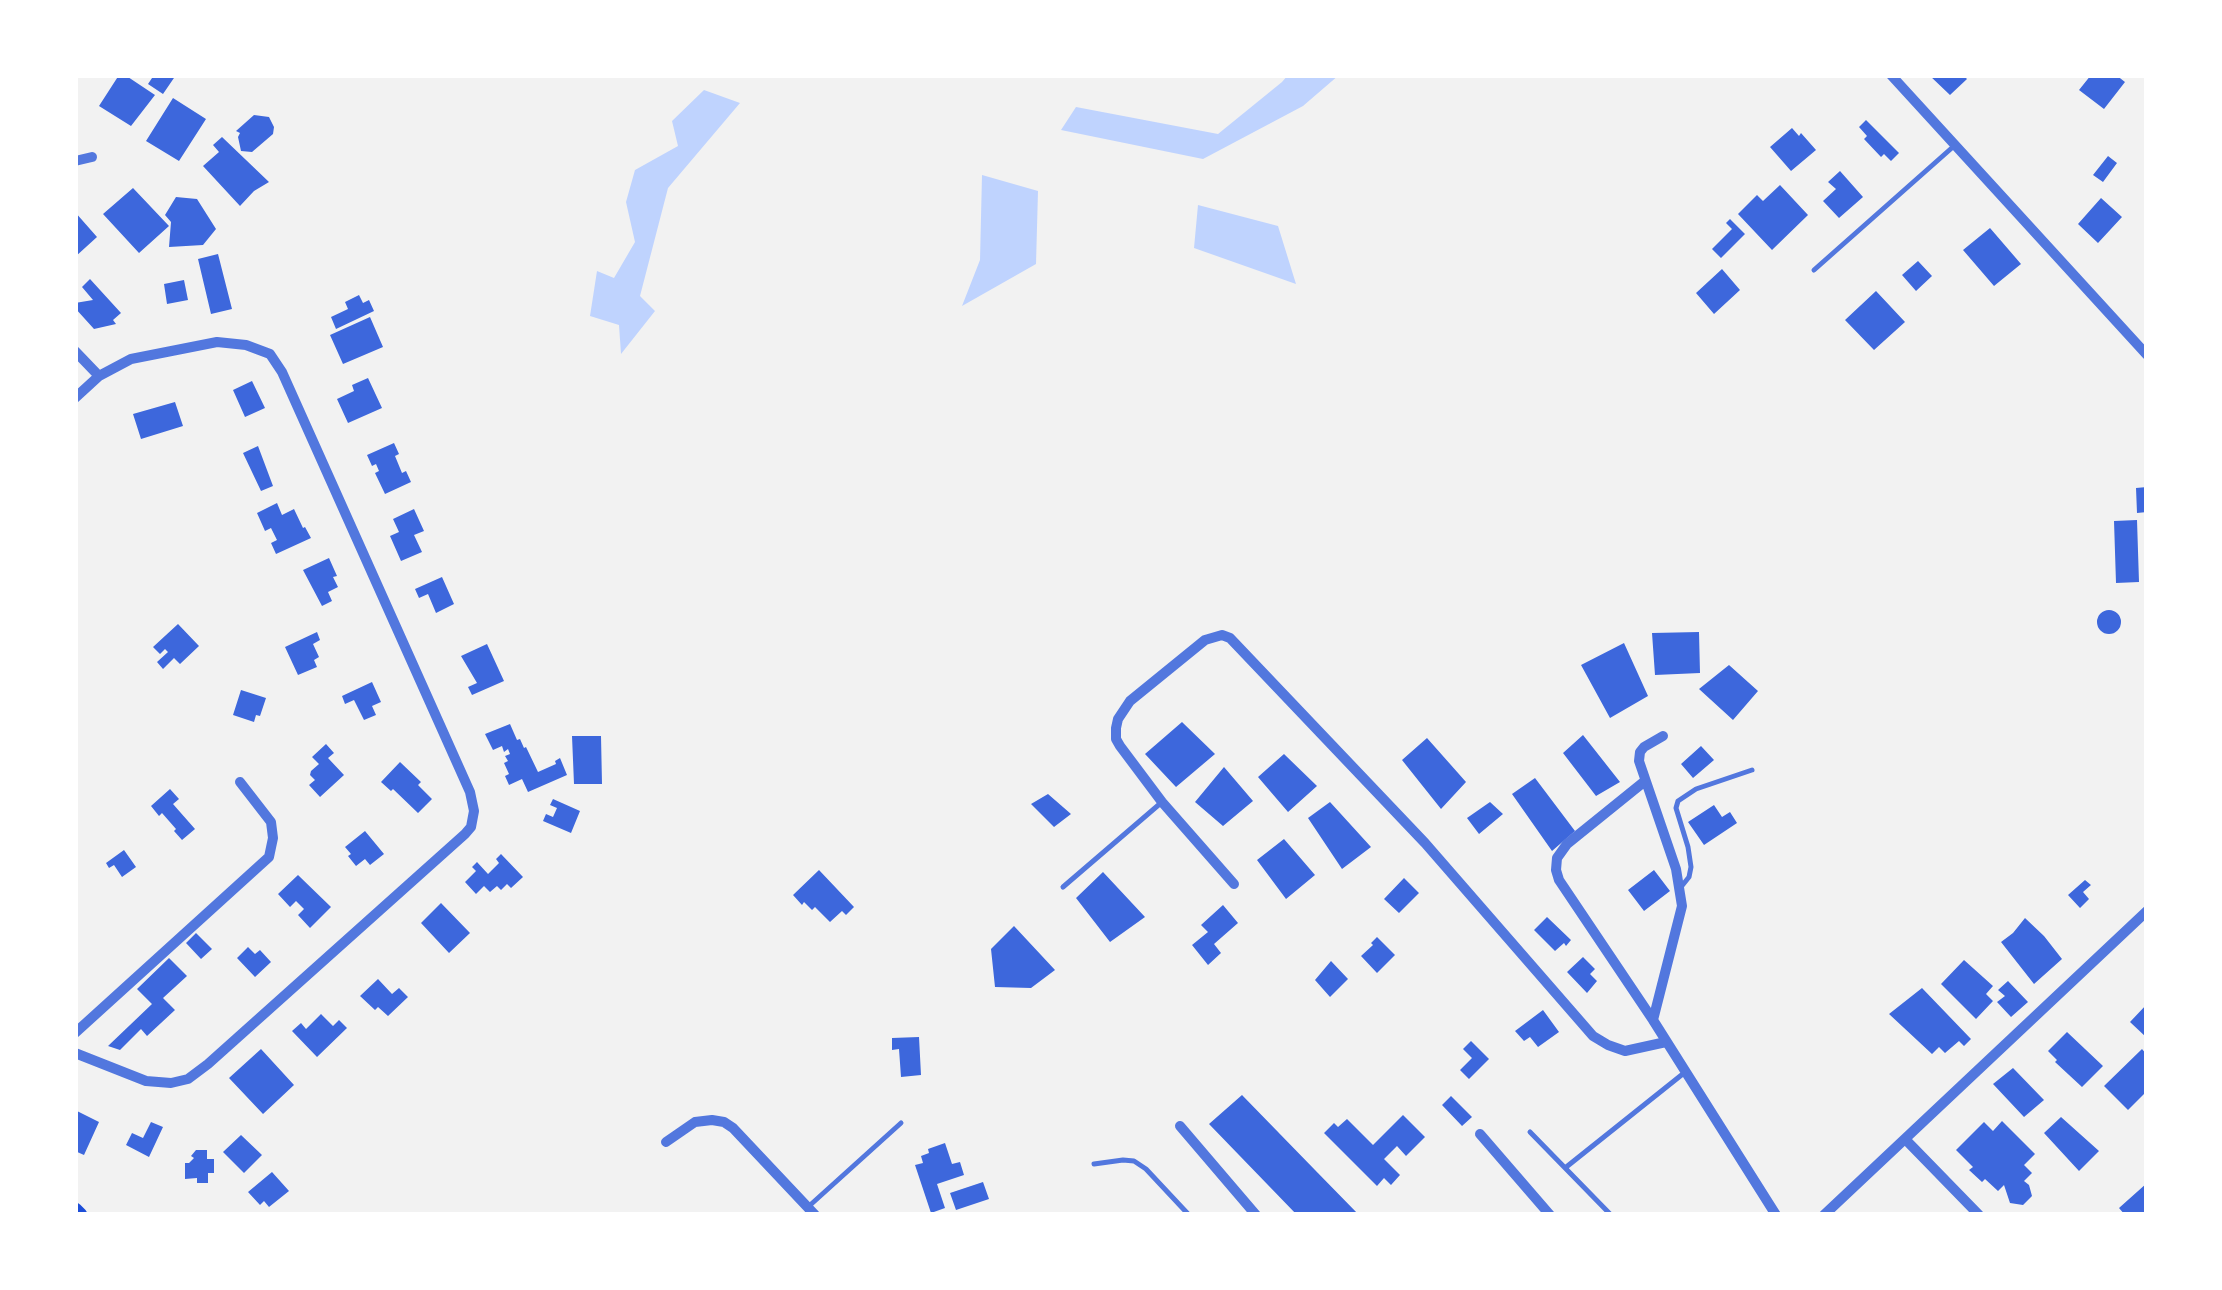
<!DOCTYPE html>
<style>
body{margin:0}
#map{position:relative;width:2222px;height:1290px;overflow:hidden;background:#f2f2f2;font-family:Montserrat,sans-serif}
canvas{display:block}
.frame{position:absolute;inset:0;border:78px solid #fff;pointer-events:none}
</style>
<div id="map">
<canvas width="2222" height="1290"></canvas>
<div class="frame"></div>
</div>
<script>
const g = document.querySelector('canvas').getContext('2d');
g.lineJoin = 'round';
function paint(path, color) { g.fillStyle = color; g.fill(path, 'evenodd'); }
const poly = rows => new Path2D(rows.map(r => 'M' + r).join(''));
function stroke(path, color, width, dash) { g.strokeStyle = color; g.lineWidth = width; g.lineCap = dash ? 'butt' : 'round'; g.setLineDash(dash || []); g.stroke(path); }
paint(poly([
 [1288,75,1339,75,1303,106,1203,159,1061,130,1076,107,1218,134,1282,82],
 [704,90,740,103,668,188,640,296,655,311,621,354,619,325,590,316,597,271,614,278,635,242,626,202,635,170,678,146,672,121],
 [982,175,1038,191,1036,264,962,306,980,260],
 [1198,205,1278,226,1296,284,1194,248]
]), '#bfd3fe');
paint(poly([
 [119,75,125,75,155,95,131,126,99,106],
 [154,75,176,75,163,94,148,84],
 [1929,75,1963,75,1967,79,1950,95],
 [2091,75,2116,75,2125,82,2104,109,2079,90],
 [173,98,206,119,179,161,146,141],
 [254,115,269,117,274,127,273,134,252,152,241,151,238,137,240,133,236,131],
 [1866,120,1899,153,1891,161,1884,154,1881,157,1864,139,1867,136,1859,127],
 [1792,128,1799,136,1801,133,1816,150,1791,171,1770,147],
 [222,137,269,182,254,191,240,206,203,166,219,152,213,145],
 [2108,156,2117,163,2103,182,2093,175],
 [1840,171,1863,197,1839,218,1823,201,1836,189,1828,182],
 [1780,185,1808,215,1772,250,1738,214,1757,195,1763,201],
 [133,188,169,226,139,253,103,214],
 [176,197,197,199,216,229,203,245,169,247,171,222,165,215],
 [2101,198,2122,217,2098,243,2078,224],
 [75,212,97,237,75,257],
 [1730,219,1745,234,1721,258,1712,249,1732,229,1726,223],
 [1990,228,2021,264,1994,286,1963,250],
 [218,254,232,309,211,314,198,259],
 [1918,261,1932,276,1916,291,1902,275],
 [1722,269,1740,290,1714,314,1696,293],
 [90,279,121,313,113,320,116,324,94,329,75,308,75,303,93,300,82,287],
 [184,280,188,300,167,304,164,284],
 [1876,291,1905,322,1874,350,1845,320],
 [359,295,363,303,369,300,374,311,336,329,331,317,348,309,345,302],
 [370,317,383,347,343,364,330,335],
 [368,378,382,408,348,423,337,399,354,391,352,385],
 [252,381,265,408,245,417,233,390],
 [175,402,183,426,141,439,133,414],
 [394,443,399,454,395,456,402,473,406,471,411,482,385,494,375,473,379,471,376,464,372,466,367,455],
 [258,446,273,486,261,491,243,453],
 [2147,487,2147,512,2137,513,2136,488],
 [277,503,282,515,294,509,303,528,305,527,311,538,276,554,271,543,277,540,271,528,265,531,257,513],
 [414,509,424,531,414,535,422,552,401,561,390,536,399,532,393,519],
 [2137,520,2139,582,2116,583,2114,521],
 [329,558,337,576,333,577,338,587,328,592,332,601,322,606,303,570],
 [442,577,454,604,436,613,428,594,419,598,415,589],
 '2097 622a12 12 0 1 1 24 0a12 12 0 1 1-24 0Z',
 [178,624,199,646,180,664,174,658,163,669,157,662,168,652,165,649,160,654,153,647],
 [317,632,320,640,313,644,319,657,314,660,317,667,298,675,285,647],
 [1699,632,1700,673,1655,675,1652,633],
 [1624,643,1648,696,1610,718,1581,665],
 [487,644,504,681,472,695,468,687,477,683,461,656],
 [1729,665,1758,691,1733,720,1699,689],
 [372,682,381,702,372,706,376,715,364,720,354,700,345,704,342,696],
 [241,690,266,698,260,716,256,715,254,722,233,715],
 [1182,722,1215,754,1176,787,1145,754],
 [510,724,517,740,520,739,524,748,526,747,538,772,556,764,555,761,560,758,567,775,528,792,522,779,509,785,505,776,509,774,504,763,508,761,505,756,510,754,508,749,504,752,502,746,493,750,485,734],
 [1583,735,1620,782,1596,796,1563,753],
 [572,736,601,736,602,784,574,784],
 [1427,738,1466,782,1441,809,1402,760],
 [326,744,334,753,328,758,344,775,320,797,309,785,315,780,310,775,311,771,319,764,312,757],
 [1701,746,1714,760,1693,778,1681,764],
 [1284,754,1317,786,1288,812,1258,777],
 [400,762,421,782,418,785,432,799,418,813,393,789,391,791,381,782],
 [1224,767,1253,801,1223,826,1195,802],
 [1535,778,1575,831,1552,851,1512,794],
 [170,789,179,799,173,804,195,829,182,840,174,831,176,829,162,813,159,816,151,806],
 [1048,794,1071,814,1054,827,1031,804],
 [553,799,580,811,571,833,543,821,546,814,553,817,557,808,550,805],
 [1330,802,1371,847,1342,869,1308,818],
 [1490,802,1503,814,1479,834,1467,818],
 [1714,805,1722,817,1730,812,1737,823,1704,845,1688,822],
 [365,831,384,854,370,865,365,859,356,866,348,856,351,854,345,847],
 [1284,839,1315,875,1286,899,1257,860],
 [124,850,136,867,122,877,114,865,109,868,106,863],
 [501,854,523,877,511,888,507,884,501,890,497,886,490,892,484,886,476,894,465,882,476,871,472,867,477,862,488,874,499,863,496,859],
 [819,870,854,907,846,915,842,911,830,922,815,907,812,910,804,902,802,905,793,895],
 [1654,870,1670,891,1644,911,1628,890],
 [1103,872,1145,917,1110,942,1076,898],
 [298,875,331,907,310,928,298,915,304,909,296,901,290,907,278,894],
 [1404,878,1419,893,1399,913,1384,899],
 [2085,880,2091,885,2083,892,2089,899,2080,908,2068,895],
 [441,903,470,933,449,953,421,923],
 [1223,905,1238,923,1214,944,1221,953,1208,965,1192,945,1208,932,1201,925],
 [1547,917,1571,940,1566,946,1564,943,1555,951,1534,930],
 [2025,918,2044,936,2062,959,2034,984,2001,942,2013,933],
 [1014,926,1055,970,1031,988,995,987,991,949],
 [196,933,212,949,201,959,186,943],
 [1377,937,1395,955,1377,973,1361,956,1373,945,1371,943],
 [248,947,255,954,260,950,271,962,255,977,237,958],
 [1583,957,1595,969,1590,974,1597,981,1587,993,1567,972],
 [169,958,187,976,163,998,175,1010,147,1036,141,1029,120,1050,108,1046,152,1004,137,989],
 [1964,960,1993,986,1986,994,1993,1001,1976,1019,1941,984],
 [1331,961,1348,979,1330,997,1315,980],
 [378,979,392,994,399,988,408,997,388,1016,378,1007,375,1010,360,996],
 [2008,981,2028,1002,2011,1017,1997,1002,2005,996,1998,990],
 [1922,988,1971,1039,1964,1046,1959,1041,1945,1053,1939,1047,1932,1054,1889,1014],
 [2147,1004,2147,1038,2130,1022],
 [1543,1010,1559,1032,1538,1047,1530,1037,1524,1041,1515,1031],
 [321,1014,333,1026,339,1020,347,1028,317,1057,292,1031,301,1023,306,1029],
 [2067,1032,2103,1066,2082,1087,2055,1062,2057,1060,2048,1051],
 [919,1037,921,1075,901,1077,899,1049,892,1050,892,1038],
 [1471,1041,1489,1059,1469,1079,1460,1070,1472,1058,1463,1049],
 [261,1049,294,1085,263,1114,229,1078],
 [2142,1049,2147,1055,2147,1091,2128,1110,2104,1086],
 [2013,1068,2044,1100,2024,1117,1993,1084],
 [1242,1095,1315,1170,1359,1215,1297,1215,1209,1124],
 [1451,1096,1472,1117,1462,1126,1442,1105],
 [75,1110,99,1122,84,1155,75,1151],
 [1403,1115,1425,1137,1406,1156,1397,1146,1384,1159,1400,1175,1391,1185,1384,1178,1377,1186,1324,1133,1334,1123,1338,1127,1347,1119,1373,1145],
 [2061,1117,2099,1151,2079,1171,2044,1133],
 [2002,1121,2035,1154,2024,1165,2032,1173,2024,1181,2029,1185,2032,1196,2023,1205,2010,1203,2004,1185,1998,1191,1985,1179,1982,1182,1969,1170,1973,1167,1956,1150,1984,1122,1993,1131],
 [151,1122,163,1127,149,1157,126,1145,132,1133,143,1138],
 [241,1135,262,1155,244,1173,223,1152],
 [945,1143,952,1164,960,1162,964,1175,937,1184,945,1208,931,1213,915,1165,923,1163,921,1156,929,1153,928,1149],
 [196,1150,207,1150,207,1159,214,1159,214,1173,208,1173,208,1183,197,1183,197,1178,185,1179,185,1163,189,1163,194,1158,191,1156],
 [272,1172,289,1191,269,1207,264,1201,260,1205,248,1192],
 [983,1182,989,1199,956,1210,950,1193],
 [2147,1183,2147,1215,2125,1215,2119,1208]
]), '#3d67dc');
stroke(poly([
 [1814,270,1954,146],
 [1063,887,1162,802],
 [1681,887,1689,877,1691,867,1688,847,1676,808,1678,801,1696,789,1752,770],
 [1530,1132,1611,1215],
 [1094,1164,1123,1160,1134,1161,1146,1169,1189,1215],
 [1565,1168,1684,1073],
 [808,1207,901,1123]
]), '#5277de', 5);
stroke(poly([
 [1891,75,2147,355],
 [75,161,92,157],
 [75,351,99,376],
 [75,398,99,376,131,359,217,342,246,345,270,354,282,372,470,792,474,811,471,827,465,834,208,1064,188,1079,171,1083,146,1081,75,1053],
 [1663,736,1644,747,1640,752,1639,761,1676,869,1682,906,1653,1020,1776,1215],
 [1645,781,1567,844,1557,858,1556,870,1559,880,1653,1020],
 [1234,884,1162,802,1120,746,1116,739,1116,728,1118,719,1130,701,1205,640,1222,635,1230,638,1425,843,1593,1036,1608,1045,1625,1051,1666,1042],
 [75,1033,269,857,273,838,271,822,240,782],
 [1180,1126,1256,1215],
 [1480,1134,1550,1215],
 [1905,1139,1979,1215],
 [666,1142,695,1122,712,1120,724,1122,733,1128,815,1215],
 [1824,1215,2147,911]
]), '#5277de', 10);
stroke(poly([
 [75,1210,80,1215]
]), '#1d4ed8', 15);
</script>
